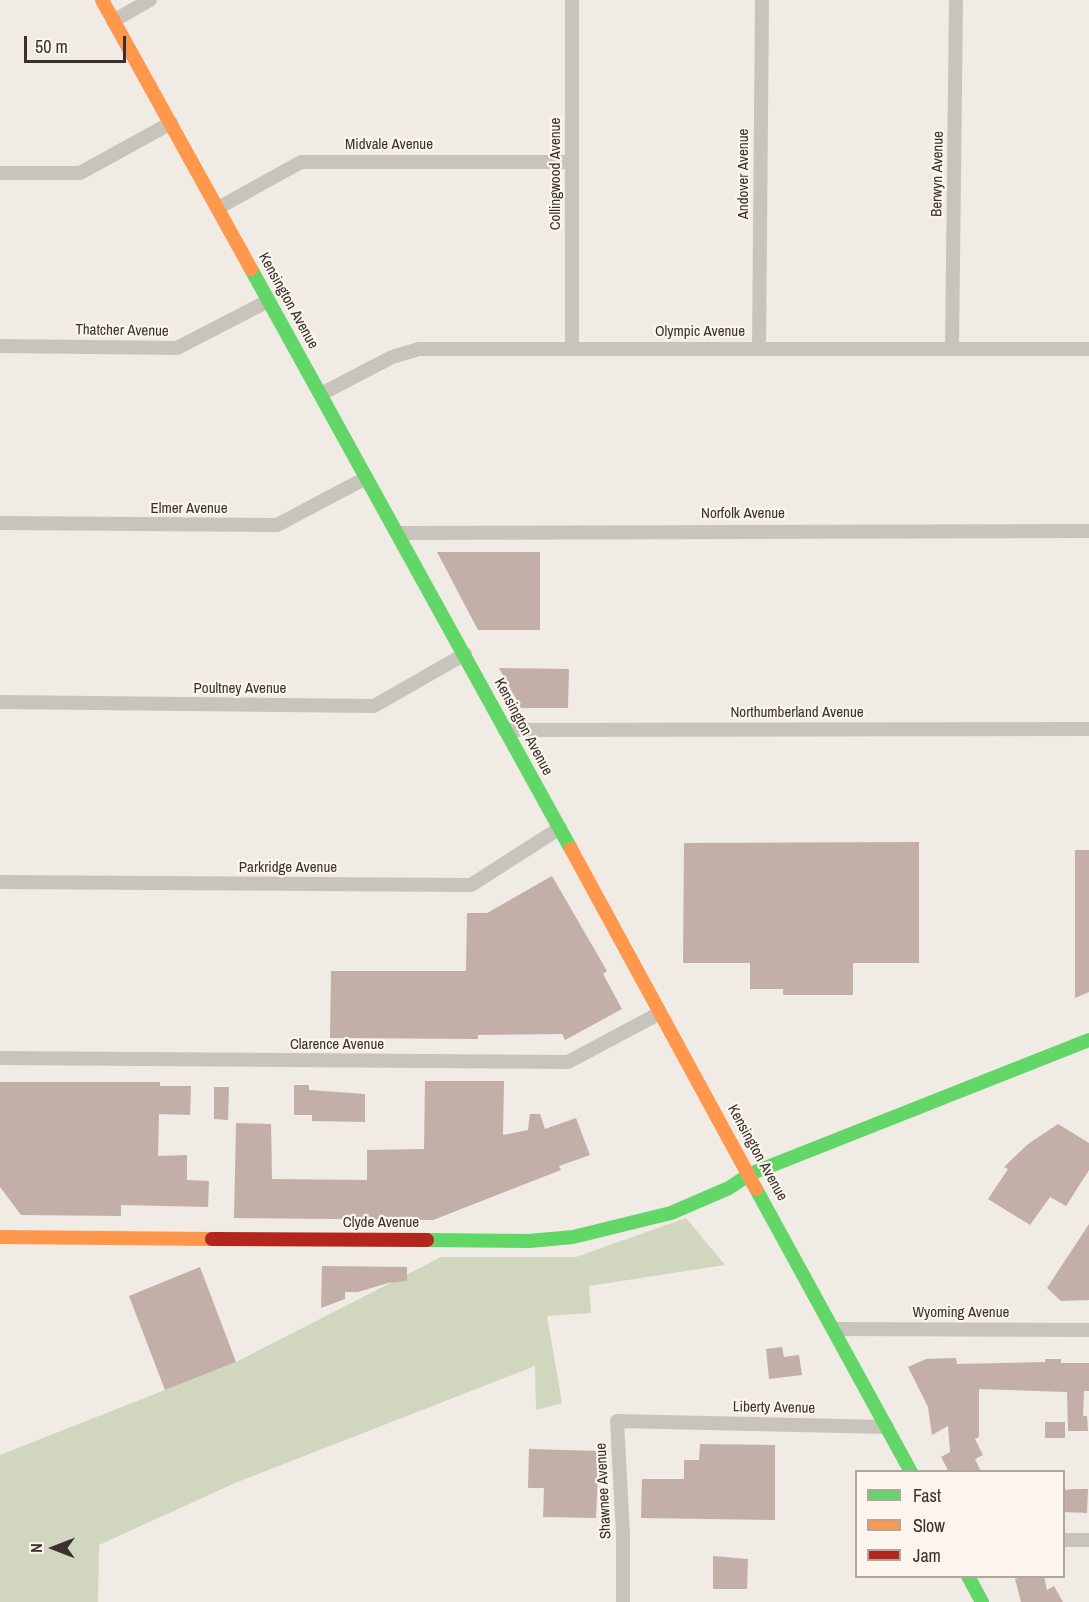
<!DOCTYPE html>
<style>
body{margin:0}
#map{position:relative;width:1089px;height:1602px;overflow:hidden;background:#f0ebe5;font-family:"Archivo Narrow",sans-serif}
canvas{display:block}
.legend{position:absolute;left:855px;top:1470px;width:210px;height:108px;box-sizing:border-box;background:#fbf5ee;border:2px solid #aea6a0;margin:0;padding:8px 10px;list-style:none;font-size:18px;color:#3b302b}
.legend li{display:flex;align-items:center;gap:12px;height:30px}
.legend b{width:30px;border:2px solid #aea6a0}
.north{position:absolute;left:24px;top:1518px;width:60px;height:60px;-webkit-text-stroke:4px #fbf5ee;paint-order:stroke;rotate:270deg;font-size:16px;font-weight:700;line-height:24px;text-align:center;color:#3b302b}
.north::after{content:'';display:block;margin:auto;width:21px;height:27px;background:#3b302b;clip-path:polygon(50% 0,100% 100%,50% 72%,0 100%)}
.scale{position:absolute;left:24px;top:36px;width:102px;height:27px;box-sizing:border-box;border:3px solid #3b302b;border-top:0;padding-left:8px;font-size:18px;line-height:21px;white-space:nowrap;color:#3b302b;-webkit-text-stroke:4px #fbf5ee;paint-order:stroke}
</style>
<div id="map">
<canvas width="1089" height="1602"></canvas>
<ul class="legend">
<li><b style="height:8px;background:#63d668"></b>Fast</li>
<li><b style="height:8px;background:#ff974d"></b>Slow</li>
<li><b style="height:8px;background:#b3261e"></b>Jam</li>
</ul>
<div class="north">N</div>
<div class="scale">50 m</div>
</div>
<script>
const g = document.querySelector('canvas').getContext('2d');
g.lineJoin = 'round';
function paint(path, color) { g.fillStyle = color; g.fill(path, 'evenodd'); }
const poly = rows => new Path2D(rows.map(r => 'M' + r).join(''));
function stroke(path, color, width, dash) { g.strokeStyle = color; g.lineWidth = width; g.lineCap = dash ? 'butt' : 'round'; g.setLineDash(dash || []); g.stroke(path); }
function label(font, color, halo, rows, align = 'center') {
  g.font = font + ' "Archivo Narrow",sans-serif'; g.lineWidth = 4.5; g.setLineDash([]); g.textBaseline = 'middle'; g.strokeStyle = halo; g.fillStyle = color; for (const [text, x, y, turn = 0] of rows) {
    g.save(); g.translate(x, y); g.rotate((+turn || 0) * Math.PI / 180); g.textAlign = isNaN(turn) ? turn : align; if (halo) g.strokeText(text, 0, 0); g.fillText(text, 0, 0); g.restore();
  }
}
paint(poly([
 [686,1218,725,1265,589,1286,591,1313,547,1316,562,1403,536,1410,535,1366,235,1483,99,1545,98,1602,0,1602,0,1455,236,1362,441,1257,576,1257]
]), '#d1d6bf');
paint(poly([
 [437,552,540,552,540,630,478,630],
 [499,668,569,669,568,708,521,708],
 [919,842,919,963,853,963,853,995,783,995,783,989,750,989,750,963,683,963,684,843],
 [1075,850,1089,850,1089,992,1075,998],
 [552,876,607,971,603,974,622,1009,565,1040,562,1034,478,1035,478,1039,330,1038,331,971,466,971,467,913,487,913],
 [425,1081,504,1081,503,1135,528,1130,530,1114,540,1114,545,1129,576,1118,590,1155,559,1166,561,1170,433,1220,234,1218,236,1123,271,1124,272,1179,367,1180,367,1150,424,1149],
 [0,1082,160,1082,160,1086,191,1086,190,1115,159,1114,158,1156,187,1155,187,1180,209,1181,208,1207,121,1205,121,1216,21,1215,0,1187],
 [294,1085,309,1085,309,1090,365,1094,365,1122,312,1121,312,1115,294,1115],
 [214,1087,229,1087,228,1120,214,1119],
 [1058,1124,1089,1143,1089,1170,1066,1206,1050,1197,1030,1225,988,1199,1008,1169,1004,1167,1028,1144],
 [1089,1224,1089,1300,1061,1301,1047,1288],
 [322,1266,407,1267,407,1281,388,1283,358,1292,345,1292,345,1299,321,1308],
 [200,1267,236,1362,165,1390,129,1296],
 [782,1347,784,1357,799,1355,802,1375,769,1379,766,1349],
 [956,1358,957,1364,1045,1362,1045,1359,1061,1359,1061,1363,1089,1363,1089,1391,1084,1391,1083,1416,1087,1416,1088,1431,1068,1431,1067,1392,979,1389,979,1437,975,1439,983,1455,975,1459,981,1472,949,1472,941,1457,950,1452,948,1426,932,1435,928,1407,908,1367,926,1359],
 [1045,1422,1065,1422,1065,1438,1045,1438],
 [700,1444,775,1445,775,1520,641,1518,642,1479,684,1479,684,1460,699,1460],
 [529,1449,599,1451,596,1518,543,1517,544,1488,528,1488],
 [1073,1489,1088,1489,1087,1513,1064,1512,1064,1490],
 [713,1556,748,1559,747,1589,713,1589],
 [1026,1576,1044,1576,1047,1590,1054,1586,1063,1602,1021,1602,1015,1579]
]), '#c3afa7');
stroke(poly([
 [113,21,150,0],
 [0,173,80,173,171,123],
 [218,208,301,162,572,162],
 [0,346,177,348,268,301],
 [572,348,572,0],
 [759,349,762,0],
 [952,349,956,0],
 [321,394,392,357,419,349,1089,349],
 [0,523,277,525,366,478],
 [397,533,1089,531],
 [0,702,374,706,465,654],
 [505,730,1089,729],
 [0,882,471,885,560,828],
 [0,1058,568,1062,660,1013],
 [833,1329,1089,1330],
 [1064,1540,1089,1540],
 [623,1602,623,1534,617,1421,887,1427]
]), '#c9c3be', 14);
stroke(poly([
 [251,269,571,849],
 [756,1189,911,1472],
 [427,1240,529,1241,573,1237,671,1213,729,1188,750,1174,1089,1040],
 [968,1576,982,1602]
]), '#63d668', 14);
stroke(poly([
 [102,0,251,269],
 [571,849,756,1189],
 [0,1237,212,1239]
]), '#ff974d', 14);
stroke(poly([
 [212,1239,427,1240]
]), '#b3261e', 14);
label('15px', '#3b302b', '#fbf5ee', [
 ["Midvale Avenue",389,145],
 ["Collingwood Avenue",556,174,-90],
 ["Andover Avenue",744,174,-90],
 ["Berwyn Avenue",938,174,-89],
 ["Kensington Avenue",288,301,61],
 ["Thatcher Avenue",122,331,1],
 ["Olympic Avenue",700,332],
 ["Elmer Avenue",189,509],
 ["Norfolk Avenue",743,514],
 ["Poultney Avenue",240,689],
 ["Northumberland Avenue",797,713],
 ["Kensington Avenue",523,727,62],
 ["Parkridge Avenue",288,868],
 ["Clarence Avenue",337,1045],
 ["Kensington Avenue",757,1153,61],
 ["Clyde Avenue",381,1223],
 ["Wyoming Avenue",961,1313],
 ["Liberty Avenue",774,1408,1],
 ["Shawnee Avenue",604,1491,-93]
]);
</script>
